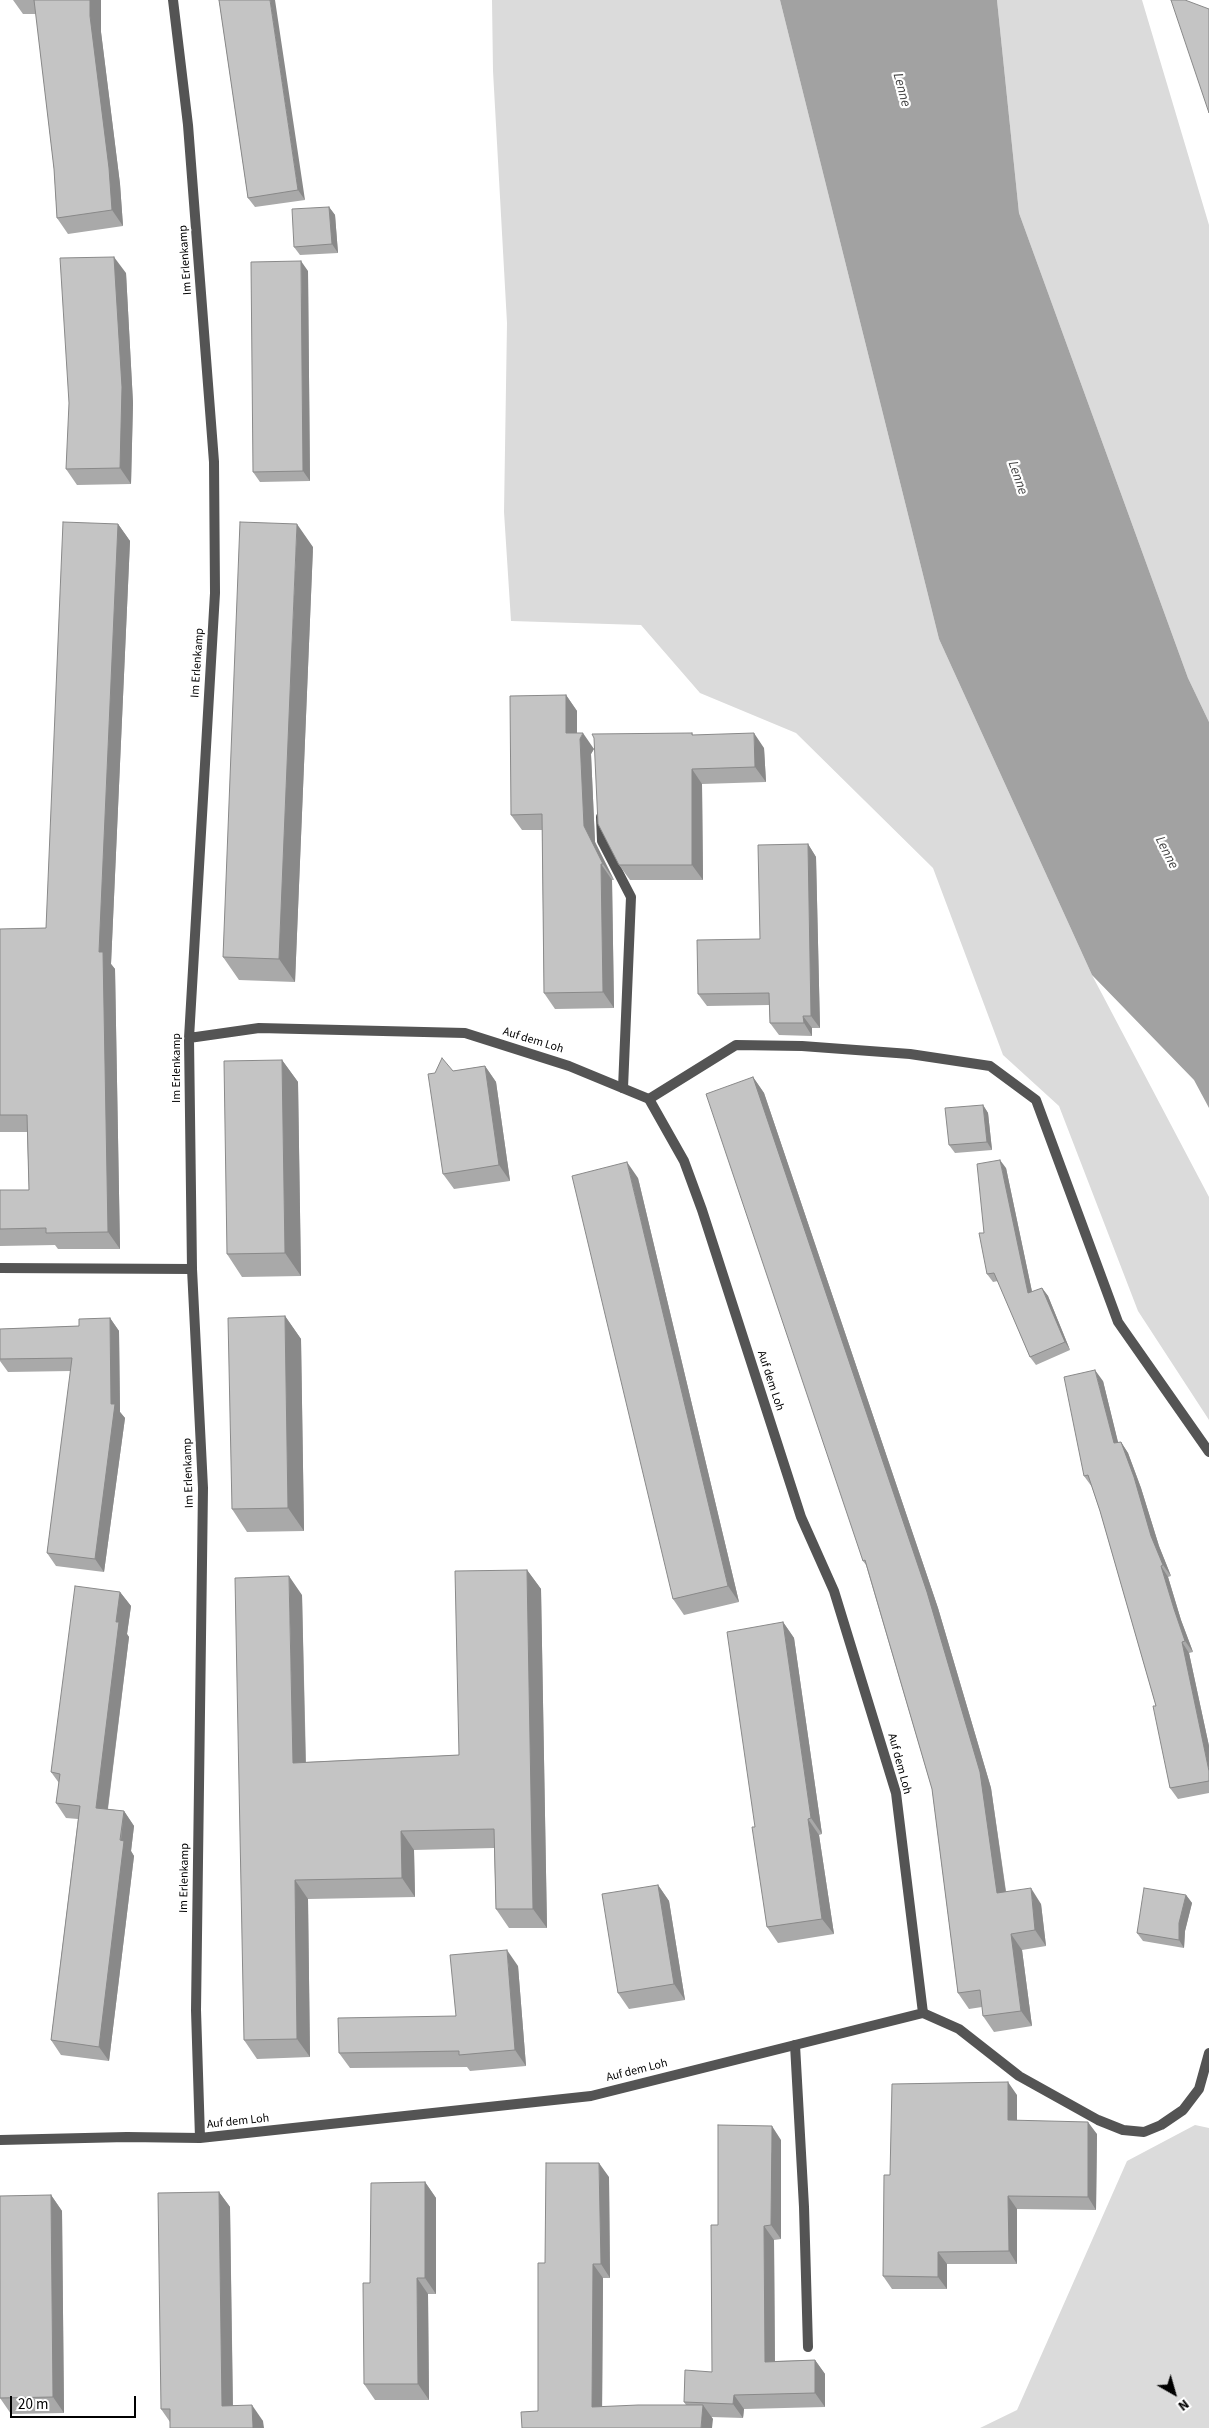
<!DOCTYPE html>
<style>
body{margin:0}
#map{position:relative;width:1209px;height:2428px;overflow:hidden;background:#fff;font-family:"Source Sans 3",sans-serif}
canvas{display:block}
.north{position:absolute;left:1149px;top:2368px;width:50px;height:50px;-webkit-text-stroke:4px #fff;paint-order:stroke;rotate:142deg;font-size:14px;font-weight:700;line-height:20px;text-align:center;color:#000}
.north::after{content:'';display:block;margin:auto;width:18px;height:22px;background:#000;clip-path:polygon(50% 0,100% 100%,50% 72%,0 100%)}
.scale{position:absolute;left:10px;top:2396px;width:126px;height:22px;box-sizing:border-box;border:2px solid #000;border-top:0;padding-left:6px;font-size:15px;line-height:18px;white-space:nowrap;color:#000;-webkit-text-stroke:4px #fff;paint-order:stroke}
</style>
<div id="map">
<canvas width="1209" height="2428"></canvas>
<div class="north">N</div>
<div class="scale">20 m</div>
</div>
<script>
const g = document.querySelector('canvas').getContext('2d');
g.lineJoin = 'round';
function paint(path, color) { g.fillStyle = color; g.fill(path, 'evenodd'); }
const poly = rows => new Path2D(rows.map(r => 'M' + r).join(''));
function stroke(path, color, width, dash) { g.strokeStyle = color; g.lineWidth = width; g.lineCap = dash ? 'butt' : 'round'; g.setLineDash(dash || []); g.stroke(path); }
function label(font, color, halo, rows, align = 'center') {
  g.font = font + ' "Source Sans 3",sans-serif'; g.lineWidth = 4.5; g.setLineDash([]); g.textBaseline = 'middle'; g.strokeStyle = halo; g.fillStyle = color; for (const [text, x, y, turn = 0] of rows) {
    g.save(); g.translate(x, y); g.rotate((+turn || 0) * Math.PI / 180); g.textAlign = isNaN(turn) ? turn : align; if (halo) g.strokeText(text, 0, 0); g.fillText(text, 0, 0); g.restore();
  }
}
paint(poly([
 [492,0,780,0,939,639,1092,975,1209,1197,1209,1420,1138,1311,1059,1106,1003,1055,933,868,796,733,700,693,641,625,511,621,504,512,507,323,493,71],
 [997,0,1142,0,1209,225,1209,722,1188,678,1019,213],
 [1195,2125,1209,2128,1209,2428,980,2428,1017,2410,1127,2161]
]), '#dbdbdb');
paint(poly([
 [780,0,997,0,1019,213,1188,678,1209,722,1209,1108,1194,1080,1092,975,939,639]
]), '#a2a2a2');
stroke(poly([
 [601,817,602,841,631,897,623,1088],
 [649,1099,736,1045,802,1046,910,1054,990,1066,1036,1100,1118,1322,1209,1452],
 [0,1268,192,1269],
 [923,2013,959,2029,1019,2076,1098,2120,1123,2130,1144,2132,1161,2125,1183,2110,1199,2089,1209,2053],
 [795,2045,804,2207,808,2347]
]), '#545454', 10);
stroke(poly([
 [173,0,188,125,214,462,215,593,189,1038,192,1269,203,1488,196,2010,200,2138],
 [0,2140,127,2137,200,2138,591,2096,923,2013,896,1793,834,1591,801,1517,702,1210,684,1161,649,1099,569,1066,465,1033,259,1028,189,1038]
]), '#545454', 10);
paint(poly([
 [13,0,101,0,101,32,120,184,123,226,68,234,57,218,54,169,36,14,23,14],
 [219,0,305,200,255,207,248,198],
 [329,207,335,215,338,253,300,255,294,247],
 [308,271,310,481,260,482,253,472],
 [126,273,133,403,131,484,77,485,66,469],
 [118,524,130,541,111,964,115,969,120,1249,58,1249,55,1245,0,1246,0,1190,29,1190,27,1132,0,1132,0,929,46,928],
 [313,547,295,982,239,980,223,957],
 [566,695,577,711,577,733,594,749,591,754,595,842,614,880,612,880,614,1008,555,1009,544,993,542,830,522,830,511,815],
 [692,733,693,735,764,748,766,782,702,784,703,880,630,880,619,865],
 [808,844,816,857,820,1028,812,1028,812,1036,779,1035,770,1023,769,1005,707,1006,698,994,760,939],
 [282,1060,298,1082,301,1276,242,1277,227,1254],
 [485,1066,496,1082,510,1181,454,1189,443,1174,453,1071],
 [753,1077,764,1093,938,1608,991,1788,1006,1891,1041,1904,1046,1946,1022,1950,1032,2026,994,2032,983,2016,982,2007,969,2009,958,1993,932,1789,866,1565,863,1561],
 [983,1105,988,1113,992,1150,955,1153,949,1145],
 [1006,1168,1032,1292,1042,1288,1048,1296,1070,1350,1036,1365,1030,1357,998,1281,993,1282,987,1274,984,1233],
 [638,1178,739,1602,684,1615,673,1599],
 [285,1316,301,1339,304,1531,247,1532,232,1509],
 [110,1318,119,1331,120,1412,125,1418,104,1572,56,1566,47,1553,71,1371,8,1372,0,1361,0,1329,79,1326],
 [1103,1381,1118,1443,1121,1442,1128,1453,1141,1488,1159,1546,1171,1576,1168,1577,1181,1620,1193,1652,1189,1653,1209,1746,1209,1793,1178,1799,1170,1788,1156,1706,1100,1511,1092,1487,1084,1476],
 [527,1570,541,1589,547,1928,509,1928,496,1909,494,1848,414,1850,415,1897,308,1899,310,2057,257,2059,244,2040,302,1595,306,1762,459,1755],
 [120,1592,131,1606,127,1634,129,1637,108,1809,124,1811,134,1826,131,1851,134,1856,109,2061,61,2055,51,2040,78,1819,66,1818,56,1803,59,1783,51,1772],
 [783,1622,794,1638,822,1834,819,1835,834,1934,778,1943,767,1927,755,1827],
 [658,1885,669,1901,685,2000,629,2009,618,1993],
 [1186,1895,1192,1903,1185,1931,1184,1948,1143,1941,1137,1933],
 [518,1966,526,2066,470,2071,467,2067,350,2068,339,2053,456,2016],
 [1017,2095,1017,2120,1097,2134,1096,2210,1017,2209,1017,2264,947,2264,947,2289,892,2289,883,2276],
 [781,2140,781,2239,774,2240,775,2361,815,2360,825,2374,825,2407,744,2409,743,2418,711,2417,713,2419,538,2411,545,2263,609,2177,610,2278,603,2278,602,2407,686,2405,684,2402,712,2372,718,2225],
 [425,2182,436,2198,436,2294,428,2294,429,2400,375,2400,364,2384,370,2283],
 [219,2192,230,2207,233,2405,263,2421,170,2422,161,2409],
 [51,2195,62,2211,64,2413,11,2414,0,2398]
]), '#a9a9a9');
paint(poly([
 [90,0,101,0,101,32,120,184,123,226,112,210,90,16],
 [270,0,275,0,305,200,298,190],
 [329,207,335,215,338,253,332,244],
 [114,257,126,273,133,403,131,484,120,468],
 [301,261,308,271,310,481,303,471],
 [118,524,130,541,111,964,115,969,120,1249,108,1232,99,952],
 [297,524,313,547,295,982,279,959],
 [566,695,577,711,577,749,566,733],
 [583,733,594,749,591,754,595,842,614,880,603,864,584,826,580,739],
 [754,733,764,748,766,782,755,767],
 [692,769,702,784,703,880,692,865],
 [808,844,816,857,820,1028,811,1016],
 [601,864,612,880,614,1008,603,992],
 [803,1016,812,1028,812,1036,804,1023],
 [282,1060,298,1082,301,1276,285,1253],
 [485,1066,496,1082,510,1181,499,1165],
 [753,1077,764,1093,938,1608,991,1788,1008,1908,997,1893],
 [983,1105,988,1113,992,1150,987,1142],
 [1000,1160,1006,1168,1034,1301,1028,1293],
 [627,1162,638,1178,739,1602,728,1586],
 [1042,1288,1048,1296,1070,1350,1065,1342],
 [285,1316,301,1339,304,1531,288,1508],
 [110,1318,119,1331,120,1412,125,1418,104,1572,95,1559,111,1404],
 [1095,1370,1103,1381,1121,1454,1114,1443],
 [1121,1442,1128,1453,1141,1488,1159,1546,1171,1576,1163,1565,1151,1536],
 [1161,1566,1168,1577,1181,1620,1193,1652,1185,1641,1174,1609],
 [527,1570,541,1589,547,1928,533,1909],
 [289,1576,302,1595,306,1782,293,1763],
 [120,1592,131,1606,127,1634,129,1637,106,1822,96,1808,116,1622],
 [783,1622,794,1638,822,1834,811,1818],
 [1182,1642,1189,1653,1209,1746,1209,1771],
 [124,1811,134,1826,131,1851,134,1856,109,2061,99,2047],
 [808,1819,819,1835,834,1934,822,1919],
 [401,1831,414,1850,415,1897,402,1878],
 [295,1880,308,1899,310,2057,297,2039],
 [658,1885,669,1901,685,2000,674,1984],
 [1031,1888,1041,1904,1046,1946,1035,1930],
 [1186,1895,1192,1903,1185,1931,1184,1948,1179,1940,1179,1923],
 [1011,1934,1022,1950,1032,2026,1021,2011],
 [507,1950,518,1966,526,2066,515,2050],
 [1008,2082,1017,2095,1017,2133,1008,2120],
 [1088,2122,1097,2134,1096,2210,1088,2197],
 [772,2126,781,2140,781,2239,771,2225],
 [599,2163,609,2177,610,2278,601,2264],
 [425,2182,436,2198,436,2294,425,2278],
 [219,2192,230,2207,233,2421,222,2406],
 [51,2195,62,2211,64,2413,53,2397],
 [1008,2196,1017,2209,1017,2264,1009,2251],
 [764,2226,774,2240,775,2376,765,2362],
 [938,2252,947,2264,947,2289,938,2277],
 [593,2264,603,2278,602,2421,592,2407],
 [417,2278,428,2294,429,2400,418,2384],
 [815,2360,825,2374,825,2407,815,2393],
 [734,2395,744,2409,743,2418,733,2404],
 [252,2405,263,2421,264,2428,253,2428],
 [703,2405,713,2419,712,2428,701,2428]
]), '#898989');
const building = poly([
 [34,0,90,0,90,16,109,168,112,210,57,218,54,169,34,0],
 [219,0,270,0,298,190,248,198,219,0],
 [1171,0,1185,0,1209,9,1209,113,1171,0],
 [329,207,332,244,294,247,292,209,329,207],
 [114,257,122,387,120,468,66,469,69,403,60,258,114,257],
 [301,261,303,471,253,472,251,262,301,261],
 [63,522,118,524,99,952,103,952,108,1232,46,1233,46,1228,0,1229,0,1190,29,1190,27,1115,0,1115,0,929,46,928,63,522],
 [240,522,297,524,279,959,223,957,240,522],
 [566,695,566,733,583,733,580,739,584,826,603,864,601,864,603,992,544,993,542,814,511,815,510,696,566,695],
 [692,733,692,735,754,733,755,767,692,769,692,865,619,865,598,824,594,738,592,734,692,733],
 [808,844,811,1016,803,1016,804,1023,770,1023,769,993,698,994,697,940,760,939,758,845,808,844],
 [442,1058,453,1071,485,1066,499,1165,443,1174,428,1074,435,1073,442,1058],
 [282,1060,285,1253,227,1254,224,1061,282,1060],
 [753,1077,927,1592,980,1772,997,1893,1031,1888,1035,1930,1011,1934,1021,2011,983,2016,980,1990,958,1993,932,1789,865,1560,863,1561,706,1094,753,1077],
 [983,1105,987,1142,949,1145,945,1108,983,1105],
 [1000,1160,1028,1293,1042,1288,1065,1342,1030,1357,994,1273,987,1274,979,1233,984,1233,977,1164,1000,1160],
 [627,1162,728,1586,673,1599,572,1176,627,1162],
 [285,1316,288,1508,232,1509,228,1318,285,1316],
 [110,1318,111,1404,115,1404,95,1559,47,1553,72,1358,0,1359,0,1329,79,1326,79,1319,110,1318],
 [1095,1370,1114,1443,1121,1442,1134,1477,1151,1536,1163,1565,1161,1566,1174,1609,1185,1641,1182,1642,1209,1771,1209,1781,1170,1788,1153,1706,1156,1706,1100,1511,1088,1475,1084,1476,1064,1377,1095,1370],
 [527,1570,533,1909,496,1909,494,1829,401,1831,402,1878,295,1880,297,2039,244,2040,235,1578,289,1576,293,1763,459,1755,455,1571,527,1570],
 [75,1586,120,1592,116,1622,119,1622,96,1808,124,1811,120,1840,124,1841,99,2047,51,2040,80,1806,56,1803,60,1774,51,1772,75,1586],
 [783,1622,811,1818,808,1819,822,1919,767,1927,752,1827,755,1827,727,1632,783,1622],
 [658,1885,674,1984,618,1993,602,1894,658,1885],
 [1144,1888,1186,1895,1179,1923,1179,1940,1137,1933,1144,1888],
 [507,1950,515,2050,459,2055,459,2051,339,2053,338,2018,456,2016,450,1955,507,1950],
 [1008,2082,1008,2120,1088,2122,1088,2197,1008,2196,1009,2251,938,2252,938,2277,883,2276,884,2175,890,2175,892,2084,1008,2082],
 [718,2125,772,2126,771,2225,764,2226,765,2362,815,2360,815,2393,734,2395,733,2404,684,2402,685,2370,712,2372,711,2225,718,2225,718,2125],
 [546,2163,599,2163,601,2264,593,2264,592,2407,638,2405,703,2405,701,2428,522,2428,521,2412,538,2411,538,2263,545,2263,546,2163],
 [425,2182,425,2278,417,2278,418,2384,364,2384,363,2283,370,2283,371,2183,425,2182],
 [219,2192,222,2406,252,2405,253,2428,170,2428,170,2409,161,2409,158,2193,219,2192],
 [51,2195,53,2397,0,2398,0,2196,51,2195]
]);
paint(building, '#c4c4c4');
stroke(building, '#898989', 1);
label('12px', '#000', '#fff', [
 ["Im Erlenkamp",186,260,-94],
 ["Im Erlenkamp",198,663,-86],
 ["Auf dem Loh",533,1041,17],
 ["Im Erlenkamp",177,1068,-90],
 ["Auf dem Loh",770,1381,72],
 ["Im Erlenkamp",189,1473,-92],
 ["Auf dem Loh",899,1764,75],
 ["Im Erlenkamp",185,1878,-89],
 ["Auf dem Loh",637,2071,-14],
 ["Auf dem Loh",238,2122,-6]
]);
label('italic 14px', '#434343', '#fff', [
 ["Lenne",901,90,75],
 ["Lenne",1017,478,71],
 ["Lenne",1166,853,63]
]);
</script>
